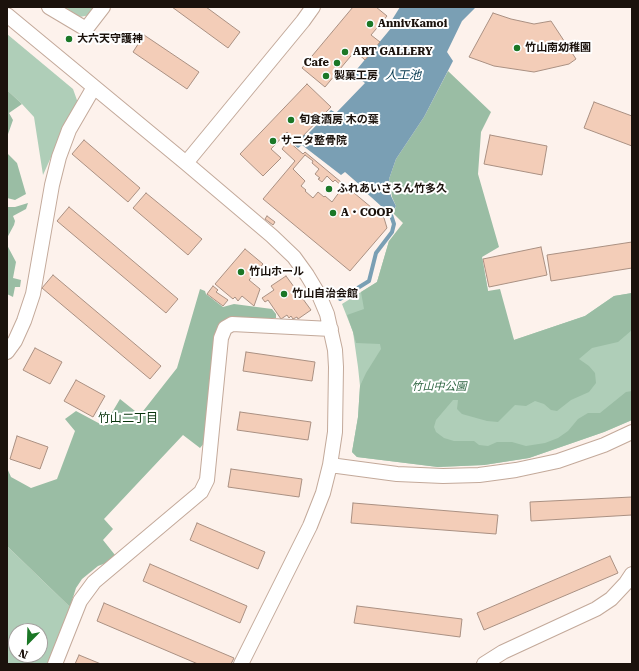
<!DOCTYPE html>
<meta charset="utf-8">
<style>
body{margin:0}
#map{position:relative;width:639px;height:671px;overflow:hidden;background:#fdf2ec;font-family:"Roboto Serif",serif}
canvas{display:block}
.frame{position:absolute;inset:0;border:8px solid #1b120c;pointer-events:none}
.north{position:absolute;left:8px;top:623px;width:40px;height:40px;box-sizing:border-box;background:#fff;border:1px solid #a4a09e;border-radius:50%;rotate:203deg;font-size:11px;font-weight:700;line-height:16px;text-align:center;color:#1b120c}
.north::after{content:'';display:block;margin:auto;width:14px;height:18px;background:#1b7726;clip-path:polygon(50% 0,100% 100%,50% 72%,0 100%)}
</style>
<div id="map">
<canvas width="639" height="671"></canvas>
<div class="frame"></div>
<div class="north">N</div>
</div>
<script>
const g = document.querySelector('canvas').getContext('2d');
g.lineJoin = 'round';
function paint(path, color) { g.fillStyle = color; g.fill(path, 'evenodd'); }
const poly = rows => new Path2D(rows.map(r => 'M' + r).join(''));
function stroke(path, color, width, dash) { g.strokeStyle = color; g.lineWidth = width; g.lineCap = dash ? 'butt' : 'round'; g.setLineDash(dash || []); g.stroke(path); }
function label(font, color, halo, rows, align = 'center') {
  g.font = font + ' "Roboto Serif","Noto Sans JP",serif'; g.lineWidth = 4; g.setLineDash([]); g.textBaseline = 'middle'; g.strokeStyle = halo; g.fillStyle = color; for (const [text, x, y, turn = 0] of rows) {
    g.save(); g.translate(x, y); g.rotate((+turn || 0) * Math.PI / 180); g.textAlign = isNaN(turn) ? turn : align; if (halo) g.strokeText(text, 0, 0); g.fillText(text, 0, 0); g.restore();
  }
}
paint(poly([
 [65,7,97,7,91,15,79,17],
 [7,34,73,89,78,103,65,126,43,175,34,117,22,104,7,90],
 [389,241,482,257,488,291,514,340,585,316,614,296,632,293,632,420,604,432,529,458,484,465,438,467,357,457,352,452,358,417,360,386,358,367,353,332,342,304,377,282],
 [7,546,70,607,48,664,7,664],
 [16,631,40,631,40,655,16,655]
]), '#afceb8');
paint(poly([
 [448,71,491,112,481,132,478,174,499,247,482,257,488,291,500,289,514,340,585,316,614,296,632,293,632,330,618,342,592,348,579,359,589,366,595,373,596,383,589,392,571,400,557,411,551,410,544,404,535,401,526,406,515,405,498,422,487,421,462,414,457,409,458,400,453,400,436,420,434,427,436,432,444,438,454,441,474,441,479,445,488,446,497,442,512,442,526,446,545,443,558,438,568,431,578,419,588,413,600,413,626,392,632,391,632,420,604,432,529,458,484,465,438,467,357,457,352,452,358,417,360,386,366,373,381,349,380,344,356,343,353,332,347,315,364,309,361,292,377,282,389,241,403,223,393,213,396,206,392,197,389,179,396,159,424,117],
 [7,90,22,104,9,113,13,120,7,137],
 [7,153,17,163,26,194,15,200,7,198],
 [28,203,26,209,13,216,15,221,14,225,7,238,7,207,15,207],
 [7,245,16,262,13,278,21,280,20,287,15,287,13,297,7,294],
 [200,289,205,291,206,294,223,307,234,304,272,309,276,314,276,318,232,318,225,320,220,324,205,442,200,448,183,435,104,519,113,529,103,540,115,555,106,563,98,566,82,579,76,588,70,607,7,546,7,468,11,477,31,488,57,479,75,431,65,419,76,411,104,426,120,399,140,415,177,368]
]), '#9abda4');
paint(poly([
 [400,7,477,7,475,8,462,21,447,52,453,61,424,117,396,159,389,179,391,196,396,206,391,215,361,188,361,186,345,172,341,175,302,145,298,148,288,140,298,129,306,136,331,110,336,113,365,83,353,74,392,27,390,23]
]), '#7a9fb4');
stroke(poly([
 [340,299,369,281,376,253,392,232,394,224,391,215]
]), '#7a9fb4', 4);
const building = poly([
 [172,7,206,7,240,32,228,48,172,7],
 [353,7,376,7,387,16,371,35,380,42,365,60,355,51,325,87,302,68,353,7],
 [493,13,511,19,534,24,551,21,576,59,569,64,534,72,494,66,469,57,493,13],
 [144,35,199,72,187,89,133,52,144,35],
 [307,84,331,107,297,142,287,132,271,149,281,158,263,176,240,154,307,84],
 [594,102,632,116,632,146,584,128,594,102],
 [490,135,547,146,542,175,484,164,490,135],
 [84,140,140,188,128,202,72,154,84,140],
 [288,141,303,154,305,152,384,218,387,228,350,271,263,199,295,161,282,149,288,141],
 [305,155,313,161,312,163,319,169,315,174,320,178,318,179,322,182,327,176,333,182,335,180,343,187,332,202,325,196,324,197,318,192,313,198,305,191,306,190,301,186,305,181,293,169,305,155],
 [146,193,202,239,188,255,133,208,146,193],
 [69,207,178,299,166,313,57,221,69,207],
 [267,216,275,222,273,225,265,219,267,216],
 [632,242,632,268,551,281,547,255,632,242],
 [541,247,547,275,489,287,483,259,541,247],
 [245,249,263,264,249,280,260,289,254,306,242,296,238,301,235,297,233,299,215,284,245,249],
 [53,275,161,366,150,379,42,288,53,275],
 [286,276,311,310,298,319,297,317,293,319,291,316,289,318,287,315,281,319,268,300,265,302,262,298,274,290,271,286,286,276],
 [213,286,218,290,216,292,228,300,223,306,207,294,213,286],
 [35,348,62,362,50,384,23,370,35,348],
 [246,352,315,362,312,381,243,371,246,352],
 [76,380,105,396,93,417,64,401,76,380],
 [240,412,311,422,308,440,237,430,240,412],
 [17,436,48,447,40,469,10,459,17,436],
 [231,469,302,479,299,497,228,487,231,469],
 [632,497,632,515,531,521,530,502,632,497],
 [353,503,498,515,496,534,351,523,353,503],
 [197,523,265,552,258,569,190,540,197,523],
 [610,556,618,573,484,630,477,613,610,556],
 [150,564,247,606,240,623,143,581,150,564],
 [104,603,234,658,231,664,198,664,97,621,104,603],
 [357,606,462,619,460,637,354,623,357,606],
 [79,655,101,664,75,664,79,655]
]);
paint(building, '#f3cdb8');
stroke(building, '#aa9082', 1);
const minor = poly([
 [49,7,86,29,103,7],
 [7,15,186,163,272,236,294,257,307,275,319,295,327,314,335,350,336,367,335,432,330,465,323,493,310,526,241,664],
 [186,163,303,21,313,7],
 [7,352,15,341,24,321,33,294,52,185,59,157,69,130,94,87],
 [330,465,397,474,443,476,479,475,516,470,558,461,604,445,632,432],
 [55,664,80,601,94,582,201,492,207,480,221,338,225,328,232,324,331,329],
 [484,664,503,652,596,609,611,599,626,583,632,574]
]);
stroke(minor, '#c3a99a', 16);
stroke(minor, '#fff', 14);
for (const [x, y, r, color] of [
 [370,24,4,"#1b7726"],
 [69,39,4,"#1b7726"],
 [517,48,4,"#1b7726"],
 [345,52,4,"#1b7726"],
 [337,63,4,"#1b7726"],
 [326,76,4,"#1b7726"],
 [291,120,4,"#1b7726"],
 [273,141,4,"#1b7726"],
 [329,189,4,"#1b7726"],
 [333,213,4,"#1b7726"],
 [241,272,4,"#1b7726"],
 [284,294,4,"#1b7726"]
]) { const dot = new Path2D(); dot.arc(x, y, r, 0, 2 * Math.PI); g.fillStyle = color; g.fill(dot); stroke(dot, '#fff', 1.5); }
label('bold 11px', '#1b120c', '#fff', [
 ["AnnivKamoi",378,24],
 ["大六天守護神",77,39],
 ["竹山南幼稚園",525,48],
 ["ART GALLERY",353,52],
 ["Cafe",329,63,"right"],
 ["製菓工房",334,76],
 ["旬食酒房 木の葉",299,120],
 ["サニタ整骨院",281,141],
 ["ふれあいさろん竹多久",337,189],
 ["A・COOP",341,213],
 ["竹山ホール",249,272],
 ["竹山自治会館",292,294]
], 'left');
label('italic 11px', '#2e6542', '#fff', [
 ["竹山中公園",439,387]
]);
label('italic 12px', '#00364d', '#fff', [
 ["人工池",403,75]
]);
label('12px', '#08330c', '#fff', [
 ["竹山二丁目",128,418]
]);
</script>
